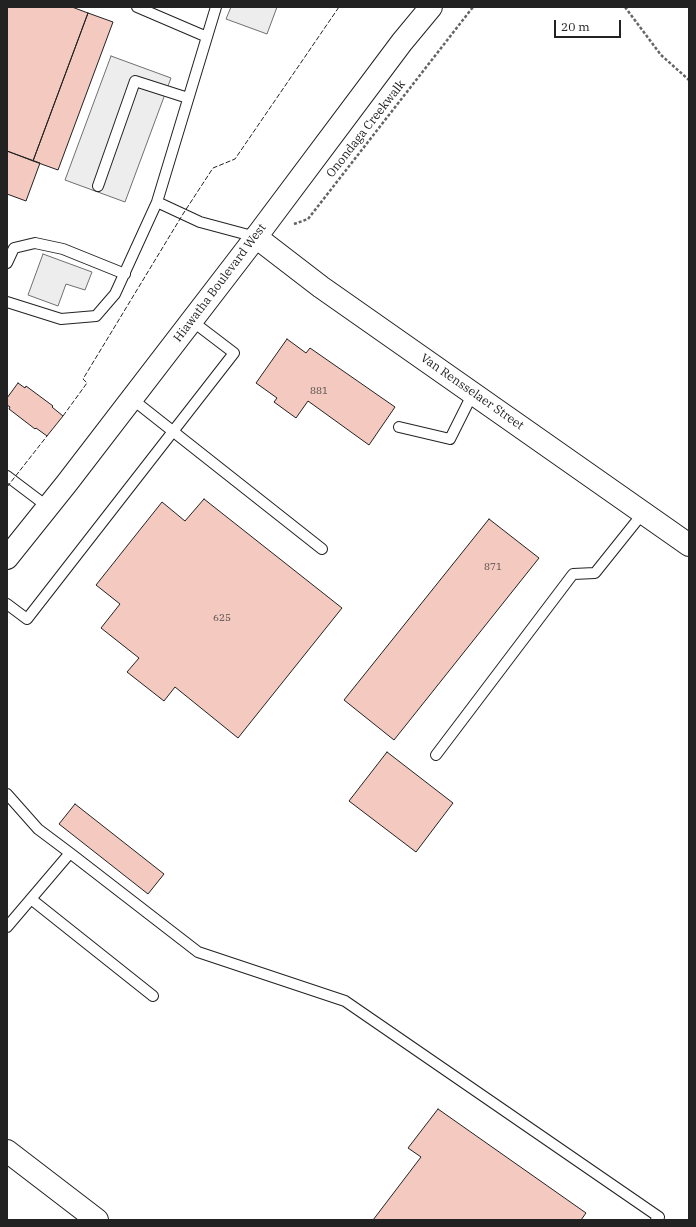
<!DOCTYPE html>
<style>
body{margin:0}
#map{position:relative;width:696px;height:1227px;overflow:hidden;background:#fff;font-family:"IBM Plex Serif",serif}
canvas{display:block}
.frame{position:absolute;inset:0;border:8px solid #222;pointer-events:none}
.scale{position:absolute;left:554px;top:20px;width:67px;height:18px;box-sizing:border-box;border:2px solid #222;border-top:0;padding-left:5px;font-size:12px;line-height:14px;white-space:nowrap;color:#222;-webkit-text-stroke:3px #fff;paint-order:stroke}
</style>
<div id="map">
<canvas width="696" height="1227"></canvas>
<div class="frame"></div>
<div class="scale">20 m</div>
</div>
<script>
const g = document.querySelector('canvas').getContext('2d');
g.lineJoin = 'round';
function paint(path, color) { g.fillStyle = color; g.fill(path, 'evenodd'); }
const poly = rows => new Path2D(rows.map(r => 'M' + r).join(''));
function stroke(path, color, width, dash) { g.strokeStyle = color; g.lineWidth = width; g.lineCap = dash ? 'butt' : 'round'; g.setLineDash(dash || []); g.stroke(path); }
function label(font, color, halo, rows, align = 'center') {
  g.font = font + ' "IBM Plex Serif",serif'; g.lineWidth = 3; g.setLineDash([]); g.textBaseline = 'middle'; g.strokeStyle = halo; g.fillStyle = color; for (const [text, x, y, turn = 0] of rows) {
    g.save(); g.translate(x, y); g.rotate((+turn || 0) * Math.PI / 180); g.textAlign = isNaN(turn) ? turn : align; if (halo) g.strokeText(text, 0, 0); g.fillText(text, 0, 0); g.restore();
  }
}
const parking = poly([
 [231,7,277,7,267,34,226,19,231,7],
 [111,56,171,78,125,202,65,180,111,56],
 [43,254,92,272,85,290,66,284,58,306,28,295,43,254]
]);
paint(parking, '#ededed');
stroke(parking, '#6f6f6f', 1);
const building = poly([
 [7,7,72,7,88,13,33,161,7,151,7,7],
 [88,13,113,22,58,170,33,161,88,13],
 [7,151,40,163,26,201,7,194,7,151],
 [287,339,306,353,310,348,395,407,369,445,308,401,296,418,274,402,277,398,256,383,287,339],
 [18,383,25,388,26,386,53,406,52,407,63,416,47,436,36,428,35,429,9,409,10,407,7,405,7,398,18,383],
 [204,499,342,608,238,738,175,687,164,701,127,672,139,658,101,628,120,604,96,585,162,502,185,521,204,499],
 [489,519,539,558,394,740,344,700,489,519],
 [387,752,453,803,416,852,349,801,387,752],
 [75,804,164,874,148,894,59,824,75,804],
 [438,1109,586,1213,581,1220,373,1220,421,1157,408,1148,438,1109]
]);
paint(building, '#f3c9c0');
stroke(building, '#222', 1);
const service = poly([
 [137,7,207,37],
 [216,7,157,202,200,222,256,237],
 [98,186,135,81,188,98],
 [7,263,14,248,35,243,63,249,125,274],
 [7,302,61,319,96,316,115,294,157,202],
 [132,399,322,549],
 [399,427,450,439,473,393],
 [7,476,48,507],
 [7,604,27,619,234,353,192,321],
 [436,755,573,574,595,573,643,513],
 [7,794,38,829,70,853,7,927],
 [70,853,198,952,345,1001,659,1217,656,1220],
 [31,899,153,996]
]);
const tertiary = poly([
 [256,237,321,287,689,545],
 [7,1151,97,1220]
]);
const primary = poly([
 [7,558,67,483,256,237,402,42,431,7]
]);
stroke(service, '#222', 12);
stroke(tertiary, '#222', 24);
stroke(primary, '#222', 24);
stroke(poly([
 [625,7,661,55,689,80],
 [294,224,308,219,473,7]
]), '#646464', 2.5, [3, 2]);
stroke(service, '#fff', 10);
stroke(tertiary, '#fff', 22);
stroke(primary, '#fff', 22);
stroke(poly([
 [63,416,87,383,83,379,183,214,213,168,235,159,339,7],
 [7,487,47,436]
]), '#222', 1, [5, 2]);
label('10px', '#564c4a', null, [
 ["881",319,391],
 ["871",493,567],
 ["625",222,618]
]);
label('12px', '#222', '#fff', [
 ["Onondaga Creekwalk",366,129,-52],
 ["Hiawatha Boulevard West",220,283,-53],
 ["Van Rensselaer Street",472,392,35]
]);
</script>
